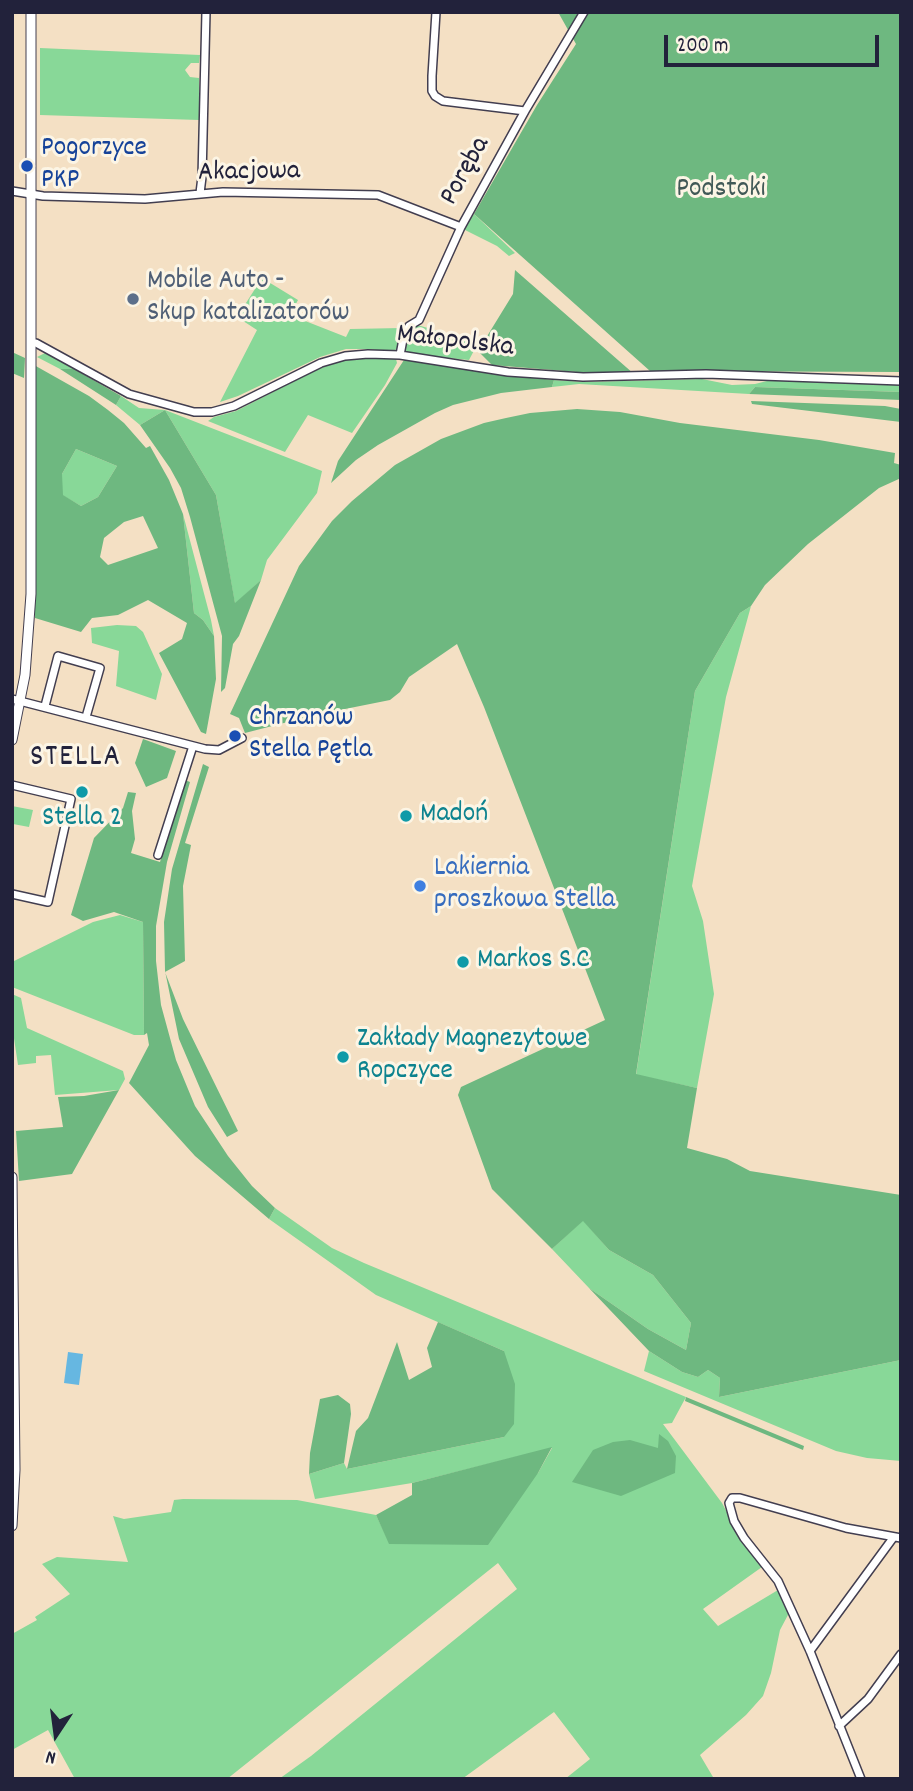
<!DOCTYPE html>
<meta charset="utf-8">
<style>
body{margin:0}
#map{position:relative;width:913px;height:1791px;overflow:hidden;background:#f4e0c4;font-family:Dekko,sans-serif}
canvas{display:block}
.frame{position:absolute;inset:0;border:14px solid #22223b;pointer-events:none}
.north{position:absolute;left:21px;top:1700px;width:70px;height:70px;-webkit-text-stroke:5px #fcf5e5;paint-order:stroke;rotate:193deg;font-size:19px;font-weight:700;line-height:28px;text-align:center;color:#22223b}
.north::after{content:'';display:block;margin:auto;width:24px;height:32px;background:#22223b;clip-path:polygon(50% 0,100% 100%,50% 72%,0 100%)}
.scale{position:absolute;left:664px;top:35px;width:215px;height:32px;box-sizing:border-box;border:4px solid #22223b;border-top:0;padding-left:9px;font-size:21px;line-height:24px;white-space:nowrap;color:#22223b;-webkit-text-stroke:5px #fcf5e5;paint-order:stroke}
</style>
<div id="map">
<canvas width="913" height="1791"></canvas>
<div class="frame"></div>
<div class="north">N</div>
<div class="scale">200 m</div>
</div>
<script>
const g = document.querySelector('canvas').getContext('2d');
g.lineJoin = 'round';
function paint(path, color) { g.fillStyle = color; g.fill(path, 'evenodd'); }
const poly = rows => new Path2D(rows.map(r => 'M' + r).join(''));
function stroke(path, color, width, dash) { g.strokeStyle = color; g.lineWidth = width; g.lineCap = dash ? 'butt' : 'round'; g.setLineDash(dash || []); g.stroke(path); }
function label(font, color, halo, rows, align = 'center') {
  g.font = font + ' Dekko,sans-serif'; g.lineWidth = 6; g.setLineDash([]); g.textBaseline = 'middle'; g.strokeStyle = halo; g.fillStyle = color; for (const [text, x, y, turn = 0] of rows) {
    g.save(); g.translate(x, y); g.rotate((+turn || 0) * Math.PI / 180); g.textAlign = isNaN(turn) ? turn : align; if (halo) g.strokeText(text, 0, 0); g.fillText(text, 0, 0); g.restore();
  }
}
paint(poly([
 [40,48,200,55,199,63,191,63,185,70,190,77,199,78,199,120,40,115],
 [474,214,515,253,509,256,497,246,463,229],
 [262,278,298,300,290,315,346,337,350,329,401,328,398,348,392,352,369,349,346,349,320,357,238,396,220,402,257,330,237,317],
 [416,326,421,326,478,343,469,360,406,354,403,350,408,332],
 [45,353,74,369,60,369,37,357],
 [367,357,396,359,397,363,385,385,352,433,308,415,285,452,208,421,214,417,236,411,318,369,343,360],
 [702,379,732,385,755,384,771,380,901,385,901,392,755,387,749,394,579,384,552,387,554,380,584,382],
 [121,396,139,408,165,410,322,471,317,493,267,560,261,580,235,604,216,495,165,410,140,425,116,405],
 [76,449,117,466,98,497,81,506,62,495,62,474],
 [183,514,211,620,214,636,203,620,194,613],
 [751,606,726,697,692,886,703,921,714,994,697,1088,636,1075,695,691,740,613],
 [117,625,136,626,143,632,162,674,156,700,116,686,119,651,92,643,91,628],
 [12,806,33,810,29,827,13,824],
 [120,915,143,922,144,1035,134,1035,12,987,12,962,93,922],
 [12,994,21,998,27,1028,123,1071,125,1079,119,1090,55,1095,51,1055,36,1056,36,1063,18,1065,12,1025],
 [275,1208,332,1248,364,1263,686,1397,672,1423,663,1424,722,1503,740,1537,762,1567,703,1609,718,1626,778,1590,789,1613,780,1630,771,1673,763,1696,746,1715,700,1755,713,1777,711,1779,565,1779,590,1759,554,1712,462,1779,279,1779,311,1756,517,1589,498,1563,227,1779,75,1779,48,1730,12,1750,12,1634,37,1620,35,1617,70,1594,42,1564,57,1557,128,1562,113,1516,124,1519,171,1512,174,1500,183,1499,297,1500,376,1515,390,1544,538,1473,552,1448,412,1483,315,1499,309,1474,344,1463,347,1469,504,1437,504,1351,376,1295,269,1219],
 [583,1220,609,1250,653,1275,691,1323,686,1350,648,1329,589,1288,552,1249],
 [649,1351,682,1372,698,1377,708,1370,720,1378,719,1397,901,1360,901,1461,867,1458,836,1451,644,1371]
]), '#88d898');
paint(poly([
 [558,12,901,12,901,372,650,371,474,214,537,105,576,44],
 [515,270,634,374,577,372,492,365,478,351,513,294],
 [12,352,25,358,24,378,12,373],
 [404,360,507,375,554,380,552,387,501,393,453,405,435,413,378,445,356,460,331,483,338,461],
 [34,365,89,396,108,410,124,423,146,448,150,446,169,480,183,514,194,613,203,620,214,636,216,679,206,734,201,732,159,653,182,639,187,623,148,600,118,615,92,618,81,632,35,618],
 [76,449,117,466,98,497,81,506,63,495,62,474],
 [143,516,158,548,108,565,100,557,104,538,124,522],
 [60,369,74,369,121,396,116,405],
 [755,387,901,392,901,400,749,394],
 [751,401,885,406,901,409,901,422,752,404],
 [577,409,620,412,680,423,819,440,895,453,894,463,901,465,901,478,879,488,808,544,765,585,751,606,740,613,695,691,636,1074,697,1088,687,1148,727,1159,750,1171,901,1195,901,1360,719,1397,720,1378,708,1370,698,1377,682,1372,649,1351,589,1288,648,1329,686,1350,691,1323,653,1275,609,1250,583,1221,552,1249,492,1189,458,1095,461,1087,605,1020,484,707,457,644,409,677,400,692,390,700,315,715,245,733,239,718,230,714,299,566,332,521,352,501,395,465,441,439,484,423,506,418,530,413],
 [165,410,216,495,235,603,261,580,239,636,233,644,225,688,221,692,222,636,190,517,181,488,170,468,140,425],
 [143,739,176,751,167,778,146,787,135,763],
 [203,764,209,767,185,843,191,845,183,886,185,961,165,972,183,1019,238,1131,227,1137,208,1107,179,1039,165,971,164,922,172,869],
 [185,780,190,782,167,862,156,926,156,961,161,1005,176,1060,195,1106,228,1156,252,1186,275,1208,269,1219,195,1156,129,1083,149,1045,147,1033,144,1035,143,922,114,912,83,921,71,915,94,838,123,808,128,792,136,793,132,811,135,839,131,853,160,862],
 [119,1090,72,1174,19,1181,16,1131,63,1127,58,1097,84,1096],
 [438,1322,504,1351,515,1384,514,1424,504,1437,347,1469,356,1431,368,1418,397,1342,409,1380,432,1367,427,1348],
 [338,1395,350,1404,351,1414,344,1463,309,1474,310,1453,320,1399],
 [686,1397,804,1446,803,1450,685,1401],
 [659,1434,668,1441,676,1456,675,1473,621,1496,572,1482,593,1450,613,1442,630,1440,658,1448],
 [552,1447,538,1473,488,1545,389,1544,376,1515,412,1495,412,1483]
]), '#6eb880');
paint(poly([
 [68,1352,83,1354,79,1385,64,1383]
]), '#66b7e1');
const minor = poly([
 [436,12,432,76,432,91,435,96,443,101,525,111],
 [12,191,43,196,145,199,223,192,378,195,461,227],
 [200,193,202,177,206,12],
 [31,343,36,343,129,394,194,412,212,412,234,406,321,363,345,356,368,354,400,355,508,372,583,377,706,374,901,381],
 [400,355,404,334,409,326,419,320,461,227,525,111,584,12],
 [12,699,205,749,219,750,242,738],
 [45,706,58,656,100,668,86,717],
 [12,785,71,799,48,902,12,894],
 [158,855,193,746],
 [810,1651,893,1538],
 [839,1726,868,1699,901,1654],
 [861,1779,810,1651,778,1581,744,1538,734,1521,729,1503,732,1498,740,1498,846,1528,901,1538]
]);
const tertiary = poly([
 [12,740,25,675,31,594,31,12],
 [12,1177,15,1470,12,1526]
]);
stroke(minor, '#423e50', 10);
stroke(tertiary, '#423e50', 11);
stroke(minor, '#fff', 7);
stroke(tertiary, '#fff', 9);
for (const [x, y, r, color] of [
 [27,166,7,"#1a4fb4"],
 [133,299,7,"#5c6f8a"],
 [235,736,7,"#1a4fb4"],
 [82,792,7,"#0f9aa8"],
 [406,816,7,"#0f9aa8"],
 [420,886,7,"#3f7fe0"],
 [463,962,7,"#0f9aa8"],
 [343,1057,7,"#0f9aa8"]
]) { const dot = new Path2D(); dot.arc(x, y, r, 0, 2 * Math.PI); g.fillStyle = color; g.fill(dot); stroke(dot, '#fcf5e5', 2.5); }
label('28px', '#164399', '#fcf5e5', [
 ["Pogorzyce",41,150],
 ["PKP",41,182],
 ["Chrzanów",249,720],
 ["Stella Pętla",249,752]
], 'left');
label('28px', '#22223b', '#fcf5e5', [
 ["Poręba",467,172,-61],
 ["Akacjowa",249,174,-1],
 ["Małopolska",455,343,7]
]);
label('28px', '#415957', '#fcf5e5', [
 ["Podstoki",721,191]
]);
label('28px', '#4e5e75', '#fcf5e5', [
 ["Mobile Auto -",147,283],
 ["Skup katalizatorów",147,315]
], 'left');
label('28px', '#0d838f', '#fcf5e5', [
 ["Madoń",420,816],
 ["Stella 2",82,820,"center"],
 ["Markos S.C",477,962],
 ["Zakłady Magnezytowe",357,1041],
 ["Ropczyce",357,1073]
], 'left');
label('28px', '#366cbe', '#fcf5e5', [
 ["Lakiernia",434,870],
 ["proszkowa Stella",434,902]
], 'left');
g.letterSpacing = '2px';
label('30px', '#22223b', '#fcf5e5', [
 ["STELLA",76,760]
]);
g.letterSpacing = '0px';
</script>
